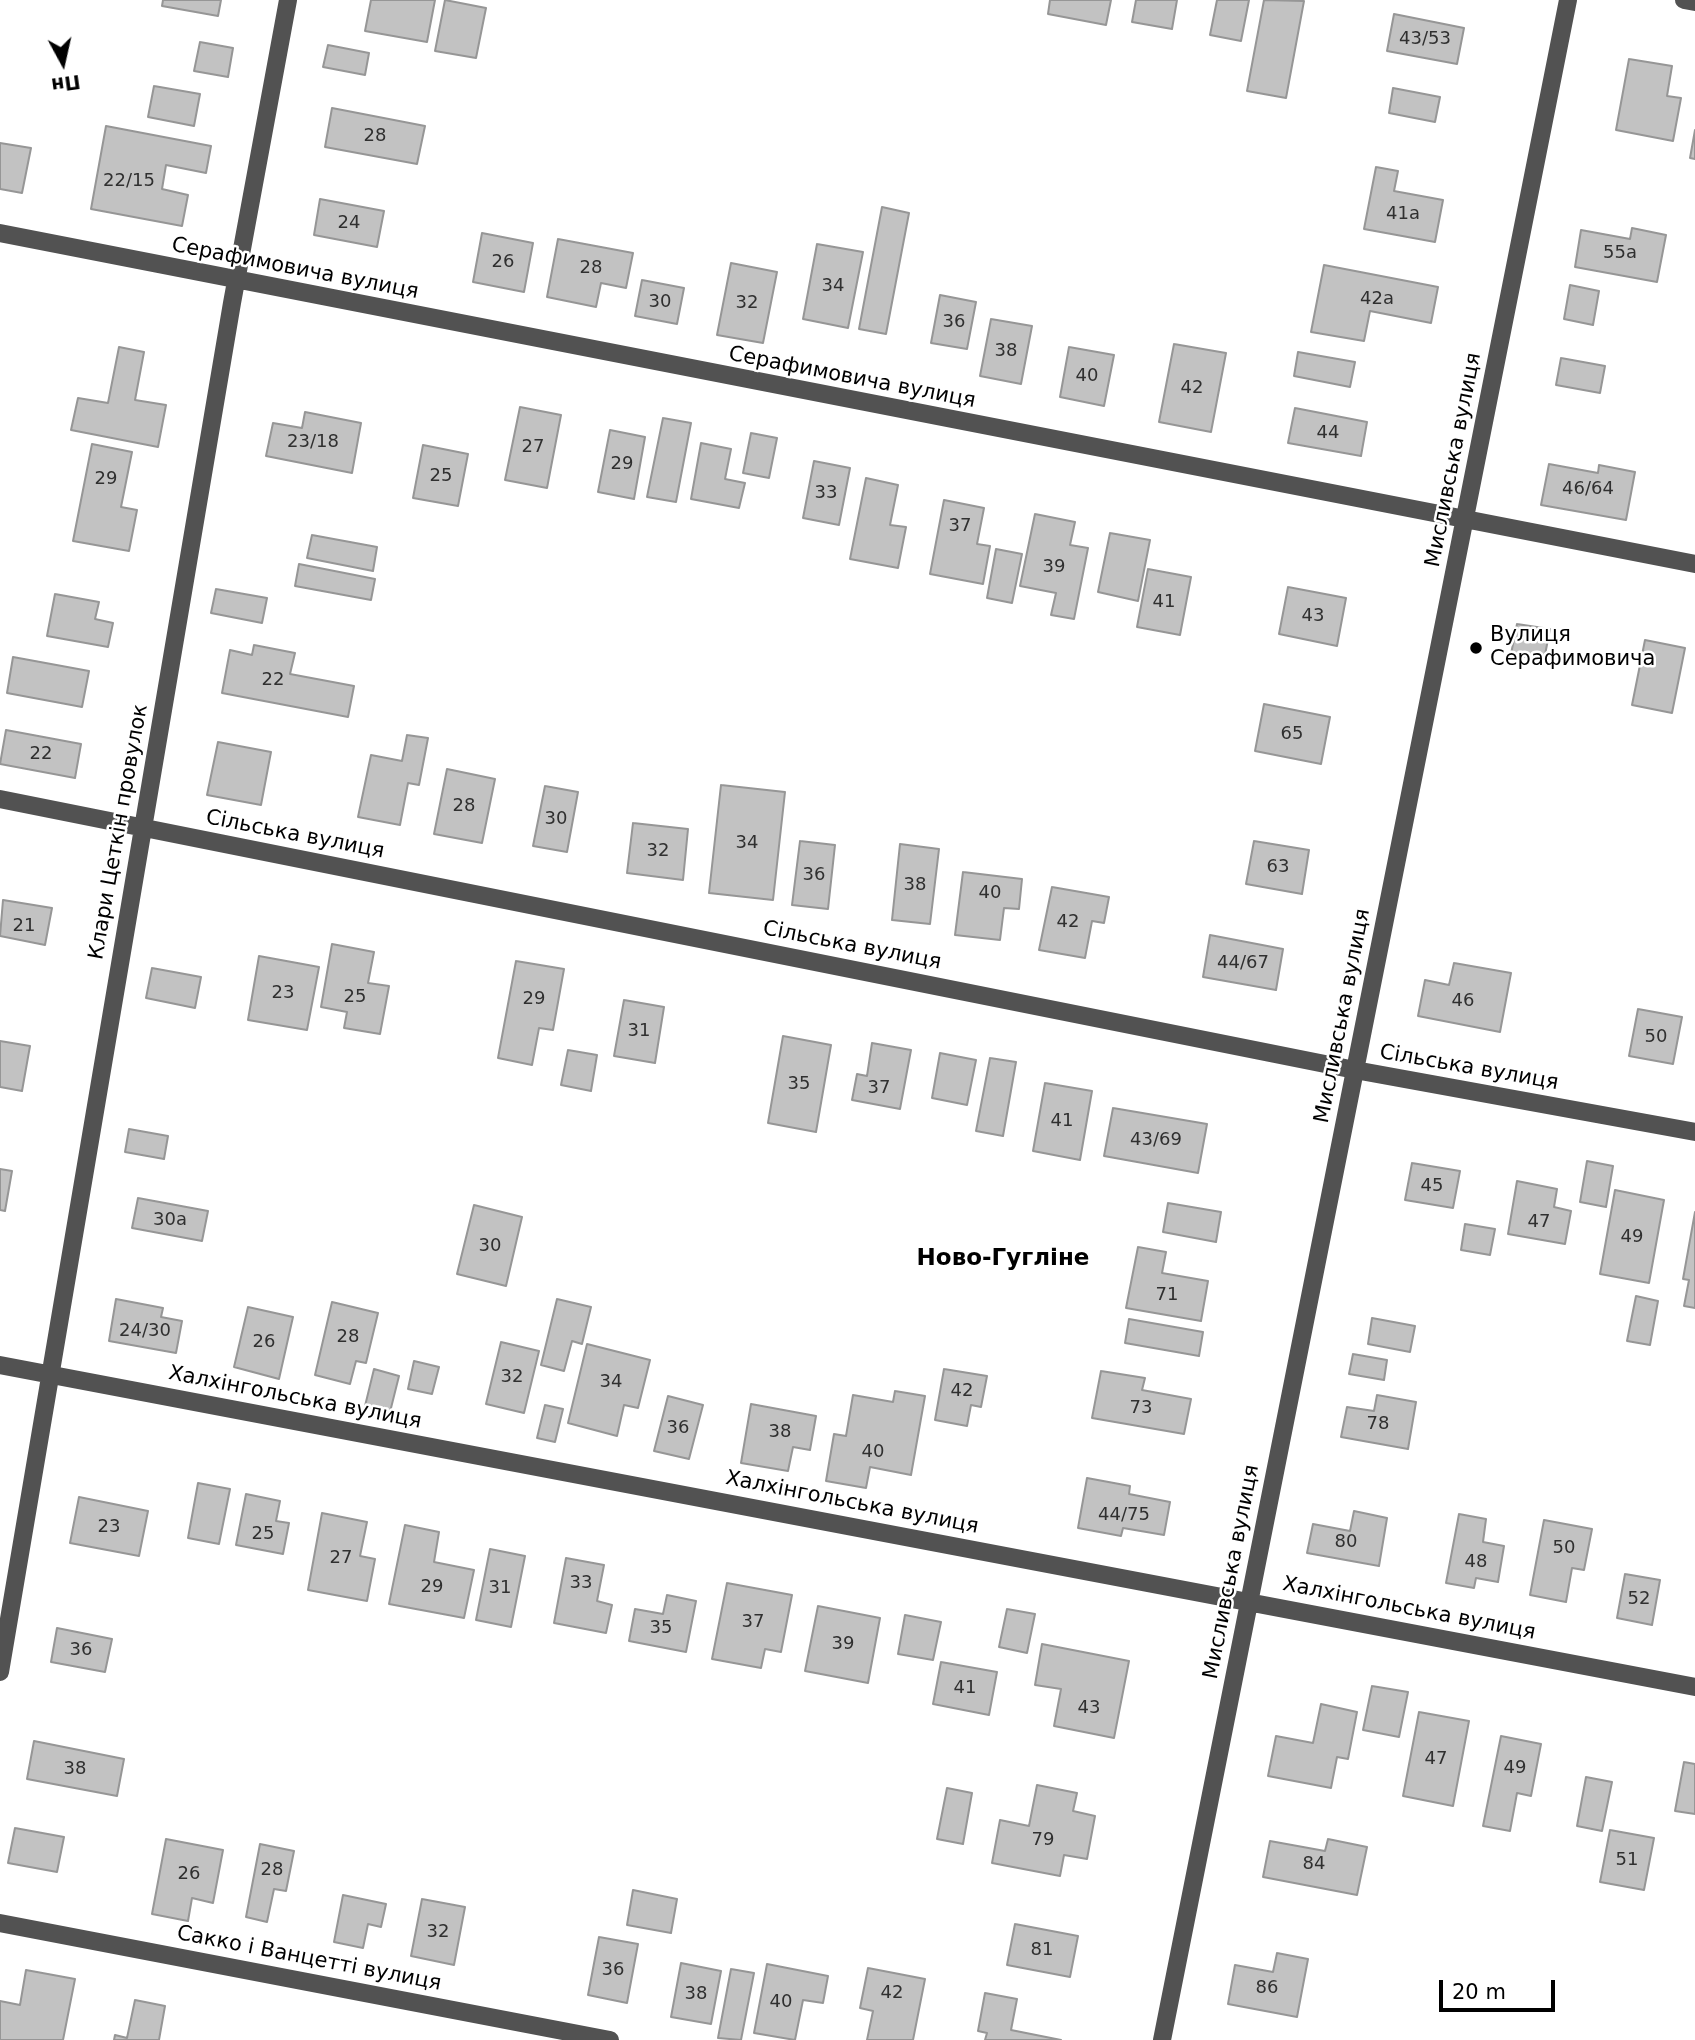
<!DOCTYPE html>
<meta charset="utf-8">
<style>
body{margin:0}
#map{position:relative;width:1695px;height:2040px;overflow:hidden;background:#fff;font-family:"DejaVu Sans",sans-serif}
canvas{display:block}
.north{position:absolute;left:28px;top:28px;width:70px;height:70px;-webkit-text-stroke:5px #fff;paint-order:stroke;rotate:172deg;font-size:19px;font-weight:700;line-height:28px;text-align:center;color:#000}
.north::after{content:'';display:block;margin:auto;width:24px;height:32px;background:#000;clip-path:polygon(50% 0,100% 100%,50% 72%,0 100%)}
.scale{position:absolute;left:1439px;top:1980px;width:116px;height:32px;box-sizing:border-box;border:4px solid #000;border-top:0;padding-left:9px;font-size:21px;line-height:24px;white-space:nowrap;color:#000;-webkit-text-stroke:5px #fff;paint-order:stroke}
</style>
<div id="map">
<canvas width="1695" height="2040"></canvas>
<div class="north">Пн</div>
<div class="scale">20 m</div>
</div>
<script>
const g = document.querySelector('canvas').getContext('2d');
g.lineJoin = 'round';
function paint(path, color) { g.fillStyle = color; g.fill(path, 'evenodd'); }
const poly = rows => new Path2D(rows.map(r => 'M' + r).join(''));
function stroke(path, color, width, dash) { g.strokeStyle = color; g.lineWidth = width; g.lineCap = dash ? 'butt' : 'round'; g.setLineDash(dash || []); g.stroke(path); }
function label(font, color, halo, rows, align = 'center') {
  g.font = font + ' "DejaVu Sans",sans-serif'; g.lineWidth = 5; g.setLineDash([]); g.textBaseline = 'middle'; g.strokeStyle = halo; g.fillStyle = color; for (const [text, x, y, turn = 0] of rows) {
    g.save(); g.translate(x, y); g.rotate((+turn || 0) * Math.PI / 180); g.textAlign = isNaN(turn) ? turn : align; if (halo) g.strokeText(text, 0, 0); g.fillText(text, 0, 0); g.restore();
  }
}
const building = poly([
 [163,0,221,0,218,16,162,6,163,0],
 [371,0,435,0,427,42,365,31,371,0],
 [445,0,486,8,476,58,435,51,445,0],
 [1050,0,1111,0,1106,25,1048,14,1050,0],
 [1136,0,1177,0,1172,29,1132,22,1136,0],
 [1217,0,1249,0,1241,41,1210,35,1217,0],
 [1264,0,1304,1,1286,98,1247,91,1264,0],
 [1394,14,1464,28,1457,64,1387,51,1394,14],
 [200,42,233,48,228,77,194,71,200,42],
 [328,45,369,53,365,75,323,67,328,45],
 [1629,59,1672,66,1667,96,1681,98,1673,141,1616,130,1629,59],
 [154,86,200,94,194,126,148,117,154,86],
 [1393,88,1440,97,1435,122,1389,113,1393,88],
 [332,108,425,126,417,164,325,147,332,108],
 [106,126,211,146,206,173,166,165,162,189,188,195,182,226,91,209,106,126],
 [1695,130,1695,159,1690,158,1695,130],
 [0,143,31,148,22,193,0,189,0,143],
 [1376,167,1398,171,1394,191,1443,200,1435,242,1364,229,1376,167],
 [320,199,384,211,377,247,314,235,320,199],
 [882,207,909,213,886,334,859,329,882,207],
 [1632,228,1666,235,1657,282,1575,267,1581,230,1630,239,1632,228],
 [482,233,533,243,524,292,473,282,482,233],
 [558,239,633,253,626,288,601,283,596,307,547,297,558,239],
 [817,244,863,252,848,328,803,319,817,244],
 [731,263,777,272,763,343,717,335,731,263],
 [1324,265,1438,287,1431,323,1370,311,1364,341,1311,332,1324,265],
 [642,280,684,288,677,324,635,316,642,280],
 [1570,285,1599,291,1593,325,1564,319,1570,285],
 [940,295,976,302,967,349,931,343,940,295],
 [991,319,1032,326,1021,384,980,376,991,319],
 [1174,344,1226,353,1211,432,1159,422,1174,344],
 [119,347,144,352,135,400,166,405,158,447,71,430,78,398,108,403,119,347],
 [1069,347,1114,355,1104,406,1060,397,1069,347],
 [1298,352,1355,362,1350,387,1294,376,1298,352],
 [1561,358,1605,366,1600,393,1556,385,1561,358],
 [520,407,561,415,547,488,505,480,520,407],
 [1295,408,1367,422,1361,456,1288,443,1295,408],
 [305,412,361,423,352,473,266,456,273,423,302,428,305,412],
 [663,418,691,423,676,502,647,497,663,418],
 [610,430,645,437,634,499,598,492,610,430],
 [751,433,777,438,769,478,743,473,751,433],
 [701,443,731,449,725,479,745,483,739,508,691,499,701,443],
 [92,444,132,452,121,507,137,510,129,551,73,541,92,444],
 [423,445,468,454,458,506,413,498,423,445],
 [814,461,850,468,839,525,803,518,814,461],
 [1549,464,1598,473,1599,465,1635,472,1626,520,1541,505,1549,464],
 [866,478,898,485,890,525,906,527,898,568,850,559,866,478],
 [944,500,984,508,977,544,990,546,983,584,930,574,944,500],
 [1035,514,1075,522,1070,545,1088,548,1074,619,1051,615,1056,593,1020,586,1035,514],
 [1110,533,1150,540,1138,601,1098,592,1110,533],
 [312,535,377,547,373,571,307,558,312,535],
 [996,549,1022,554,1012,603,987,598,996,549],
 [299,564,375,579,371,600,295,586,299,564],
 [1148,569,1191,577,1180,635,1137,627,1148,569],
 [1288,587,1346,598,1337,646,1279,634,1288,587],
 [216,589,267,598,262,623,211,613,216,589],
 [55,594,99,602,95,619,113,623,108,647,47,636,55,594],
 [1517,624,1550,629,1544,660,1511,654,1517,624],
 [1645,640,1685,648,1672,713,1632,705,1645,640],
 [254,645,295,653,290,674,354,686,348,717,222,693,230,650,252,655,254,645],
 [13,657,89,671,82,707,7,693,13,657],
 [1264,704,1330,717,1321,764,1255,751,1264,704],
 [6,730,81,744,75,778,0,764,6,730],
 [407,735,428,738,419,785,408,783,400,825,358,817,371,755,402,761,407,735],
 [218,742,271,752,261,805,207,795,218,742],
 [447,769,495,779,482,843,434,834,447,769],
 [721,785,785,792,773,900,709,893,721,785],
 [545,786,578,792,567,852,533,846,545,786],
 [633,823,688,829,683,880,627,873,633,823],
 [800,841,835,845,828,909,792,905,800,841],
 [1254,841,1309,850,1302,894,1246,884,1254,841],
 [900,844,939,849,930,924,892,920,900,844],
 [963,872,1022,879,1019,909,1004,908,1000,940,955,935,963,872],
 [1052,887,1109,897,1104,923,1092,921,1085,958,1039,950,1052,887],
 [3,900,52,908,45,945,0,936,3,900],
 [1210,935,1283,949,1276,990,1203,977,1210,935],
 [332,944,374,952,368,983,389,986,380,1034,344,1028,347,1012,321,1007,332,944],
 [259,956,319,967,307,1030,248,1020,259,956],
 [516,961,564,969,553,1030,539,1028,532,1065,498,1058,516,961],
 [1454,963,1511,973,1500,1032,1418,1016,1425,980,1449,985,1454,963],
 [152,968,201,977,195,1008,146,998,152,968],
 [624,1000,664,1007,655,1063,614,1056,624,1000],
 [1638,1009,1682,1017,1673,1064,1629,1056,1638,1009],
 [783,1036,831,1045,816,1132,768,1123,783,1036],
 [0,1041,30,1046,22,1091,0,1087,0,1041],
 [872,1043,911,1050,900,1109,852,1100,857,1074,867,1076,872,1043],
 [568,1050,597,1055,591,1091,561,1085,568,1050],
 [940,1053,976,1060,967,1105,932,1098,940,1053],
 [990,1058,1016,1062,1003,1136,976,1131,990,1058],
 [1045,1083,1092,1091,1080,1160,1033,1151,1045,1083],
 [1113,1108,1207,1124,1198,1173,1104,1156,1113,1108],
 [129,1129,168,1136,164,1159,125,1152,129,1129],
 [1587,1161,1613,1166,1606,1207,1580,1202,1587,1161],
 [1412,1163,1460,1171,1453,1208,1405,1200,1412,1163],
 [0,1169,12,1171,5,1211,0,1210,0,1169],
 [1517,1181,1557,1189,1554,1207,1571,1211,1565,1244,1508,1234,1517,1181],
 [1615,1190,1664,1200,1649,1283,1600,1274,1615,1190],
 [138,1198,208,1211,202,1241,132,1228,138,1198],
 [1168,1203,1221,1212,1216,1242,1163,1232,1168,1203],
 [474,1205,522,1217,506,1286,457,1274,474,1205],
 [1695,1212,1695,1308,1684,1306,1689,1280,1683,1279,1695,1212],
 [1465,1224,1495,1229,1490,1255,1461,1250,1465,1224],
 [1138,1247,1166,1252,1162,1273,1208,1281,1201,1321,1126,1308,1138,1247],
 [1636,1296,1658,1301,1650,1345,1627,1341,1636,1296],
 [116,1299,163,1308,161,1317,182,1321,176,1353,109,1341,116,1299],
 [557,1299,591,1307,582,1344,572,1341,564,1371,541,1365,557,1299],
 [332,1302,378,1313,366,1363,356,1361,350,1384,315,1375,332,1302],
 [248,1307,293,1317,279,1379,234,1367,248,1307],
 [1372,1318,1415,1326,1410,1352,1368,1344,1372,1318],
 [1129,1319,1203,1332,1199,1356,1125,1343,1129,1319],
 [501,1342,539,1351,524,1413,486,1404,501,1342],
 [587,1344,650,1360,638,1408,624,1405,617,1436,568,1423,587,1344],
 [1353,1354,1387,1360,1384,1380,1349,1374,1353,1354],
 [414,1361,439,1367,432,1394,408,1389,414,1361],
 [374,1369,399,1376,390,1412,365,1406,374,1369],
 [944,1369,987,1376,981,1407,971,1405,967,1426,935,1420,944,1369],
 [1101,1371,1145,1378,1142,1390,1191,1399,1184,1434,1092,1418,1101,1371],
 [895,1391,925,1396,911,1475,870,1467,866,1488,826,1481,834,1434,846,1436,853,1395,893,1402,895,1391],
 [1377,1395,1416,1402,1408,1449,1341,1437,1347,1407,1374,1411,1377,1395],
 [668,1396,703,1405,689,1459,654,1451,668,1396],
 [751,1404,816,1416,810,1450,793,1447,788,1471,741,1463,751,1404],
 [545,1405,563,1409,555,1442,537,1438,545,1405],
 [1087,1478,1130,1486,1129,1494,1170,1502,1164,1535,1123,1528,1121,1536,1078,1528,1087,1478],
 [198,1483,230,1489,219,1544,188,1538,198,1483],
 [246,1494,280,1501,276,1521,289,1523,283,1554,236,1545,246,1494],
 [79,1497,148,1511,139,1556,70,1543,79,1497],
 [1354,1511,1387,1518,1379,1566,1307,1553,1313,1524,1350,1531,1354,1511],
 [322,1513,367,1522,360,1556,375,1559,367,1601,308,1590,322,1513],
 [1459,1514,1486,1519,1483,1542,1504,1546,1498,1582,1476,1578,1474,1588,1446,1583,1459,1514],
 [1544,1520,1592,1529,1584,1570,1572,1568,1566,1602,1530,1595,1544,1520],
 [405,1525,439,1532,434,1562,474,1570,464,1618,389,1604,405,1525],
 [490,1549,525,1556,511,1627,476,1620,490,1549],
 [566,1558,604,1565,597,1601,612,1605,606,1633,554,1623,566,1558],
 [1625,1574,1660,1580,1652,1625,1617,1618,1625,1574],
 [727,1583,792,1595,781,1652,765,1649,761,1668,712,1659,727,1583],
 [667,1595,696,1601,686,1652,629,1641,635,1609,663,1614,667,1595],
 [818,1606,880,1618,868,1683,805,1671,818,1606],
 [1007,1609,1035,1614,1027,1653,999,1647,1007,1609],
 [905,1615,941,1622,933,1660,898,1654,905,1615],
 [57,1628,112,1639,105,1672,51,1662,57,1628],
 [1042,1644,1129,1661,1114,1738,1054,1726,1061,1689,1035,1685,1042,1644],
 [941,1662,997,1672,989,1715,933,1704,941,1662],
 [1372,1686,1408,1692,1399,1737,1363,1730,1372,1686],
 [1321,1704,1357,1712,1348,1759,1337,1757,1331,1788,1268,1776,1276,1736,1313,1743,1321,1704],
 [1419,1712,1469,1721,1453,1806,1403,1796,1419,1712],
 [1501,1736,1541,1744,1531,1796,1517,1793,1510,1831,1483,1826,1501,1736],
 [34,1741,124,1759,117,1796,27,1779,34,1741],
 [1684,1762,1695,1764,1695,1814,1675,1811,1684,1762],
 [1586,1777,1612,1782,1602,1831,1577,1826,1586,1777],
 [1037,1785,1077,1793,1073,1811,1095,1816,1087,1859,1064,1855,1060,1876,992,1863,1000,1820,1029,1826,1037,1785],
 [947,1788,972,1793,963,1844,937,1839,947,1788],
 [15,1828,64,1837,57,1872,8,1863,15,1828],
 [1610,1830,1654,1838,1644,1890,1600,1882,1610,1830],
 [166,1839,223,1850,213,1903,192,1898,188,1921,152,1914,166,1839],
 [1328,1839,1367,1847,1357,1895,1263,1877,1270,1841,1325,1851,1328,1839],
 [260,1844,294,1851,286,1891,274,1889,267,1922,246,1917,260,1844],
 [633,1890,677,1899,671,1933,627,1925,633,1890],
 [343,1895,386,1904,381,1927,368,1924,363,1948,334,1942,343,1895],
 [422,1899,465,1907,454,1965,411,1956,422,1899],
 [1015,1924,1078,1936,1070,1977,1007,1965,1015,1924],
 [599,1937,638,1944,627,2003,588,1995,599,1937],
 [1277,1953,1308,1959,1297,2017,1228,2004,1235,1965,1273,1972,1277,1953],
 [681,1963,721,1971,711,2024,671,2017,681,1963],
 [767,1964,828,1976,823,2003,803,2000,795,2040,754,2033,767,1964],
 [868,1968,925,1979,913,2040,867,2040,873,2011,860,2008,868,1968],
 [731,1969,754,1973,741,2040,718,2038,731,1969],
 [26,1970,75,1979,63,2040,0,2040,0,2001,20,2005,26,1970],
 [985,1993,1017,1999,1011,2030,1061,2040,985,2040,987,2033,978,2031,985,1993],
 [135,2000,165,2006,159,2040,114,2040,115,2035,127,2038,135,2000]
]);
paint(building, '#c2c2c2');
stroke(building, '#969696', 2);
stroke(poly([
 [1684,0,1695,2],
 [0,233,1695,564],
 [0,799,1355,1070,1695,1132],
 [0,1365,1695,1687],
 [0,1672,232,303,288,0],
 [0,1923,610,2040],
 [1162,2040,1568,0]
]), '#525252', 18);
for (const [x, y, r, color] of [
 [1476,648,7,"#000"]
]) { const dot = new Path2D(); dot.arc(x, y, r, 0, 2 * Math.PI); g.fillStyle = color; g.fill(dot); stroke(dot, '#fff', 2.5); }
label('18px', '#303030', null, [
 ["43/53",1425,39],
 ["28",375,136],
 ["22/15",129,181],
 ["41а",1403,214],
 ["24",349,223],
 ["55а",1620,253],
 ["26",503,262],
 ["28",591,268],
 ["34",833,286],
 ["42а",1377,299],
 ["30",660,302],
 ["32",747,303],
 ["36",954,322],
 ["38",1006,351],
 ["40",1087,376],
 ["42",1192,388],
 ["44",1328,433],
 ["23/18",313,442],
 ["27",533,447],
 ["29",622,464],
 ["25",441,476],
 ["29",106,479],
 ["46/64",1588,489],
 ["33",826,493],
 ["37",960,526],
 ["39",1054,567],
 ["41",1164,602],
 ["43",1313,616],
 ["22",273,680],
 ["65",1292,734],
 ["22",41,754],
 ["28",464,806],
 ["30",556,819],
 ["34",747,843],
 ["32",658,851],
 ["63",1278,867],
 ["36",814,875],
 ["38",915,885],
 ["40",990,893],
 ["42",1068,922],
 ["21",24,926],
 ["44/67",1243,963],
 ["23",283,993],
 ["25",355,997],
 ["29",534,999],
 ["46",1463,1001],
 ["31",639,1031],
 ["50",1656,1037],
 ["35",799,1084],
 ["37",879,1088],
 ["41",1062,1121],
 ["43/69",1156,1140],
 ["45",1432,1186],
 ["30а",170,1220],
 ["47",1539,1222],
 ["49",1632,1237],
 ["30",490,1246],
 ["71",1167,1295],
 ["24/30",145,1331],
 ["28",348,1337],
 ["26",264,1342],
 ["32",512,1377],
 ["34",611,1382],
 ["42",962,1391],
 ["73",1141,1408],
 ["78",1378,1424],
 ["36",678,1428],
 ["38",780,1432],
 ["40",873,1452],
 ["44/75",1124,1515],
 ["23",109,1527],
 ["25",263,1534],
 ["80",1346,1542],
 ["50",1564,1548],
 ["27",341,1558],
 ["48",1476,1562],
 ["33",581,1583],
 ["29",432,1587],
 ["31",500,1588],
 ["52",1639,1599],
 ["37",753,1622],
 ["35",661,1628],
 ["39",843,1644],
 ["36",81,1650],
 ["41",965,1688],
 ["43",1089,1708],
 ["47",1436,1759],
 ["49",1515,1768],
 ["38",75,1769],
 ["79",1043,1840],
 ["51",1627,1860],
 ["84",1314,1864],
 ["28",272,1870],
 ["26",189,1874],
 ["32",438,1932],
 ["81",1042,1950],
 ["36",613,1970],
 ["86",1267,1988],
 ["42",892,1993],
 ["38",696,1994],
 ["40",781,2002]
]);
label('21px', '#000', '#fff', [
 ["Серафимовича вулиця",295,269,11],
 ["Серафимовича вулиця",852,378,11],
 ["Мисливська вулиця",1454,460,-79],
 ["Клари Цеткін провулок",119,832,-80],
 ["Сільська вулиця",295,835,11],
 ["Сільська вулиця",852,946,11],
 ["Мисливська вулиця",1343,1016,-79],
 ["Сільська вулиця",1469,1068,10],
 ["Халхінгольська вулиця",295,1398,11],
 ["Халхінгольська вулиця",852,1503,11],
 ["Мисливська вулиця",1232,1572,-79],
 ["Халхінгольська вулиця",1409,1609,11],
 ["Сакко і Ванцетті вулиця",309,1959,11]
]);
label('21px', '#000', '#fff', [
 ["Вулиця",1490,636],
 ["Серафимовича",1490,660]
], 'left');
label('bold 23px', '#000', '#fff', [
 ["Ново-Гугліне",1003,1259]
]);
</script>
